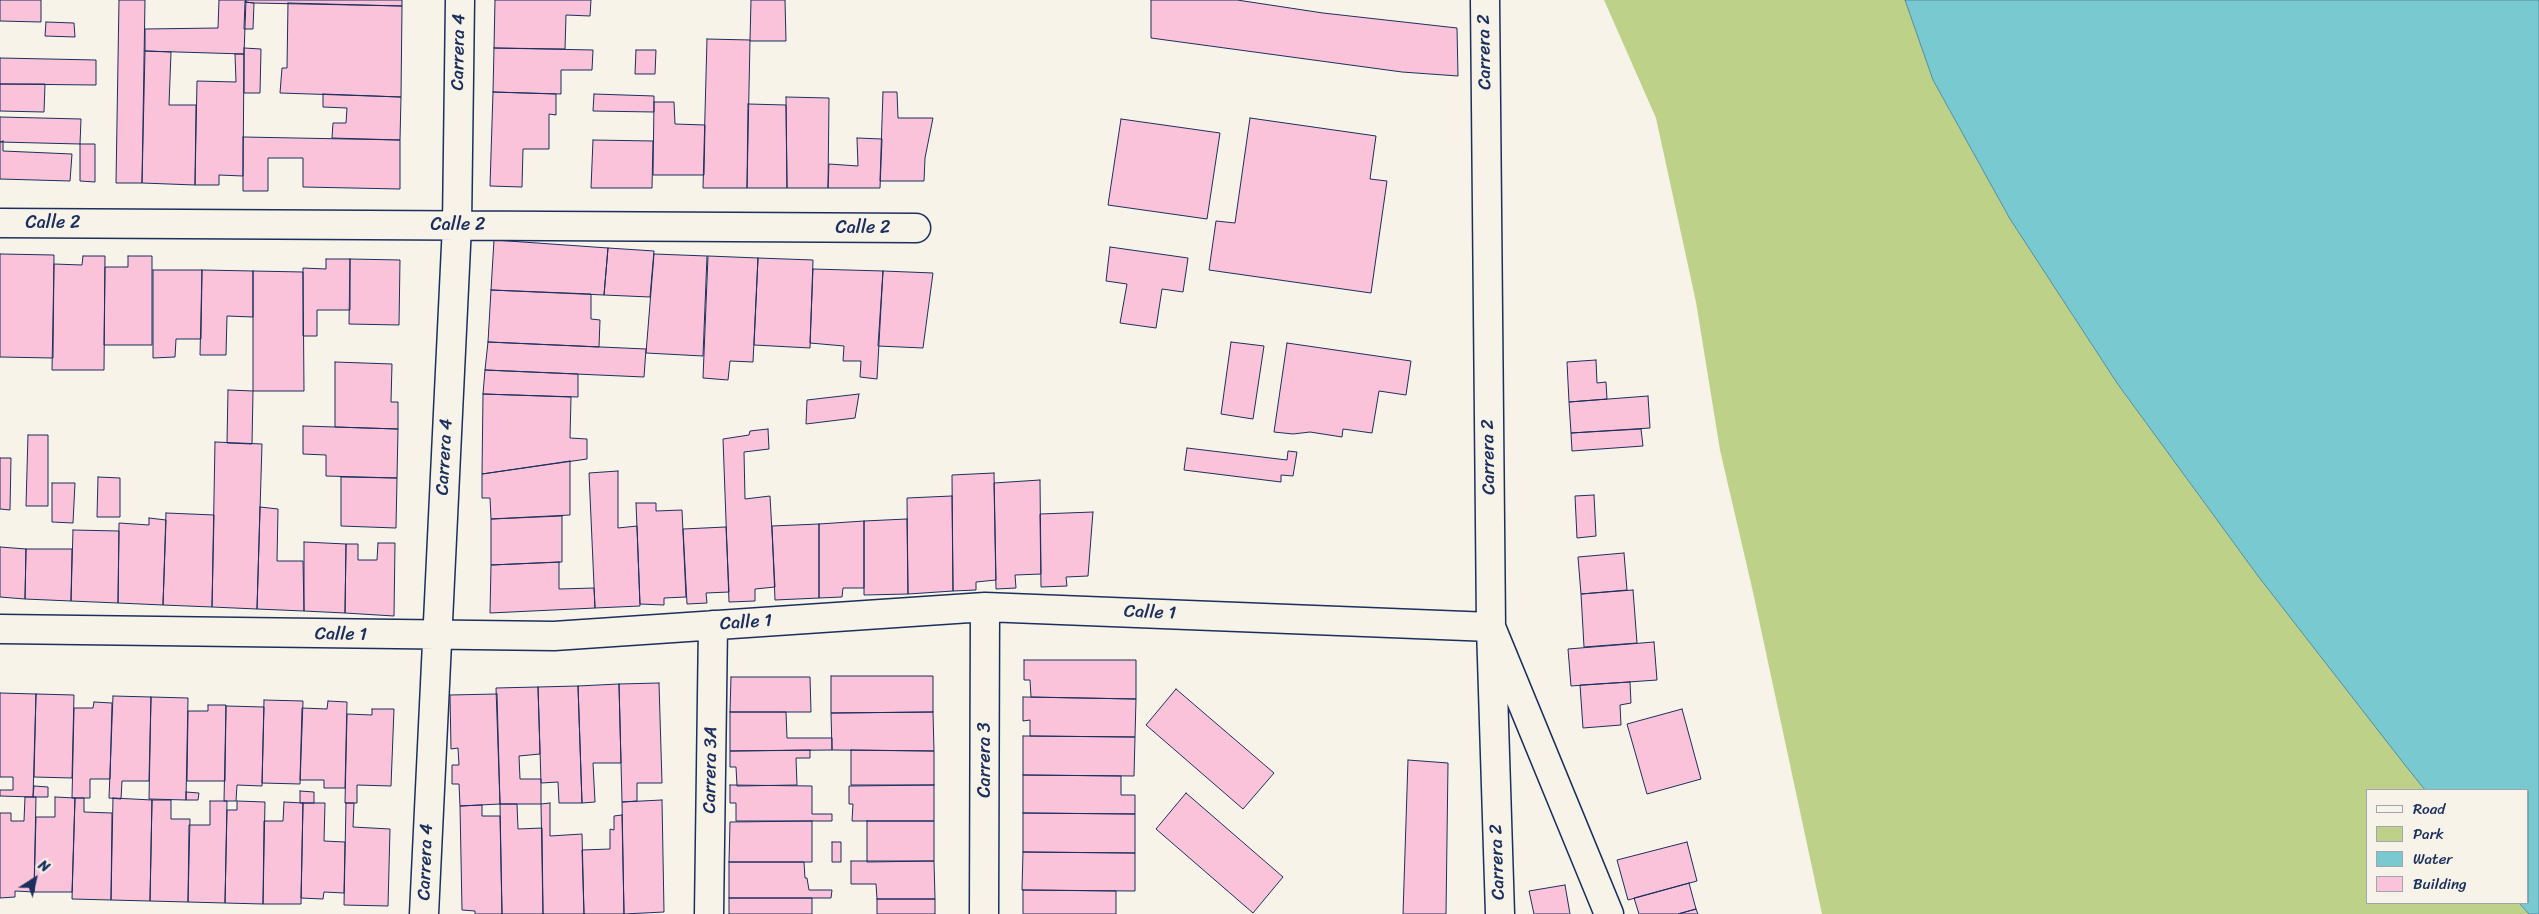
<!DOCTYPE html>
<style>
body{margin:0}
#map{position:relative;width:2539px;height:914px;overflow:hidden;background:#f7f3e8;font-family:Sriracha,sans-serif}
canvas{display:block}
.legend{position:absolute;left:2366px;top:789px;width:162px;height:115px;box-sizing:border-box;background:#f7f3e8;border:1px solid #9fa5b1;margin:0;padding:6px 9px;list-style:none;font-size:15px;color:#1b2f5e}
.legend li{display:flex;align-items:center;gap:10px;height:25px}
.legend b{width:25px;border:1px solid #9fa5b1}
.north{position:absolute;left:10px;top:854px;width:50px;height:50px;-webkit-text-stroke:4px #f7f3e8;paint-order:stroke;rotate:35deg;font-size:14px;font-weight:700;line-height:20px;text-align:center;color:#1b2f5e}
.north::after{content:'';display:block;margin:auto;width:18px;height:22px;background:#1b2f5e;clip-path:polygon(50% 0,100% 100%,50% 72%,0 100%)}
</style>
<div id="map">
<canvas width="2539" height="914"></canvas>
<ul class="legend">
<li><b style="height:6px;background:#f7f3e8"></b>Road</li>
<li><b style="height:14px;background:#bdd288"></b>Park</li>
<li><b style="height:14px;background:#78c9d0"></b>Water</li>
<li><b style="height:14px;background:#fbc3da"></b>Building</li>
</ul>
<div class="north">N</div>
</div>
<script>
const g = document.querySelector('canvas').getContext('2d');
g.lineJoin = 'round';
function paint(path, color) { g.fillStyle = color; g.fill(path, 'evenodd'); }
const poly = rows => new Path2D(rows.map(r => 'M' + r).join(''));
function stroke(path, color, width, dash) { g.strokeStyle = color; g.lineWidth = width; g.lineCap = dash ? 'butt' : 'round'; g.setLineDash(dash || []); g.stroke(path); }
function label(font, color, halo, rows, align = 'center') {
  g.font = font + ' Sriracha,sans-serif'; g.lineWidth = 4; g.setLineDash([]); g.textBaseline = 'middle'; g.strokeStyle = halo; g.fillStyle = color; for (const [text, x, y, turn = 0] of rows) {
    g.save(); g.translate(x, y); g.rotate((+turn || 0) * Math.PI / 180); g.textAlign = isNaN(turn) ? turn : align; if (halo) g.strokeText(text, 0, 0); g.fillText(text, 0, 0); g.restore();
  }
}
paint(poly([
 [1604,0,1905,0,1933,80,2010,219,2117,383,2258,576,2425,790,2368,790,2368,903,2519,903,2529,914,1822,914,1753,592,1720,450,1696,302,1656,118]
]), '#bdd288');
const water = poly([
 [1905,0,2539,0,2539,914,2529,914,2519,903,2528,903,2528,790,2425,790,2405,765,2258,576,2117,383,2010,219,1933,80,1905,0]
]);
paint(water, '#78c9d0');
stroke(water, '#538ba2', 1);
const building = poly([
 [0,0,41,0,41,22,0,21,0,0],
 [119,0,145,0,142,183,116,183,119,0],
 [219,0,246,0,244,54,145,51,145,29,218,28,219,0],
 [246,0,402,0,402,6,254,3,245,2,246,0],
 [495,0,591,0,590,16,566,15,565,49,494,48,495,0],
 [751,0,785,0,786,41,750,41,751,0],
 [1151,0,1237,0,1323,13,1457,28,1458,76,1402,72,1151,38,1151,0],
 [245,2,254,3,253,29,244,29,245,2],
 [288,3,402,6,401,97,280,93,282,68,287,68,288,3],
 [46,22,74,23,75,37,45,36,46,22],
 [707,39,750,40,747,188,703,188,707,39],
 [244,48,261,49,260,93,244,93,244,48],
 [494,48,593,50,592,70,561,70,561,94,493,92,494,48],
 [636,50,656,50,655,74,635,74,636,50],
 [145,51,171,52,169,105,196,105,195,185,142,183,145,51],
 [235,54,244,54,243,176,219,175,219,185,195,185,197,81,236,82,235,54],
 [0,58,96,60,96,85,0,84,0,58],
 [0,84,45,84,44,112,0,111,0,84],
 [493,92,556,94,556,115,549,114,549,149,523,149,522,187,490,186,493,92],
 [883,92,897,92,898,118,933,118,925,158,924,181,880,181,883,92],
 [323,94,401,97,400,140,332,138,333,123,346,123,347,108,323,107,323,94],
 [594,94,654,96,654,112,593,111,594,94],
 [786,97,829,98,828,188,787,188,786,97],
 [654,102,674,102,675,124,705,125,704,175,653,175,654,102],
 [748,104,786,105,787,188,747,188,748,104],
 [0,117,81,119,80,144,0,142,0,117],
 [1250,118,1376,136,1370,179,1387,181,1371,293,1209,270,1216,221,1235,223,1250,118],
 [1121,119,1220,133,1207,219,1108,205,1121,119],
 [243,137,400,140,400,189,303,187,303,158,268,158,268,191,243,191,243,137],
 [857,138,882,139,880,188,828,188,829,164,858,166,857,138],
 [593,140,653,141,652,188,591,188,593,140],
 [3,141,3,151,72,154,70,181,0,179,0,142,3,141],
 [80,144,95,144,95,182,80,181,80,144],
 [494,240,608,248,604,295,491,290,494,240],
 [1110,247,1188,258,1183,292,1162,289,1156,328,1120,323,1127,284,1106,281,1110,247],
 [608,248,654,251,650,297,604,295,608,248],
 [0,254,54,255,53,358,0,357,0,254],
 [654,254,707,256,703,356,646,353,654,254],
 [83,256,105,256,104,370,52,370,54,264,82,265,83,256],
 [128,256,152,256,152,345,104,345,105,267,128,267,128,256],
 [708,256,758,258,753,362,730,361,728,380,703,378,708,256],
 [758,258,813,260,810,348,754,345,758,258],
 [326,259,350,259,350,310,317,310,317,336,303,336,303,268,326,269,326,259],
 [350,259,400,260,399,325,349,324,350,259],
 [813,269,883,271,877,379,860,377,861,361,843,361,844,346,810,343,813,269],
 [153,270,202,270,201,339,176,339,175,357,153,358,153,270],
 [202,270,253,271,253,317,227,316,226,355,200,355,202,270],
 [253,271,303,272,304,391,253,391,253,271],
 [883,271,933,273,923,348,878,346,883,271],
 [491,290,591,294,591,319,600,320,599,347,488,342,491,290],
 [488,342,646,349,644,377,485,370,488,342],
 [1231,342,1264,346,1253,419,1221,414,1231,342],
 [1287,343,1411,361,1406,395,1379,391,1372,433,1343,429,1342,437,1310,432,1293,434,1274,432,1287,343],
 [1596,360,1597,383,1606,382,1607,399,1569,402,1567,362,1596,360],
 [335,362,392,364,391,402,398,402,398,429,335,427,335,362],
 [485,370,578,374,578,397,483,394,485,370],
 [228,390,253,391,252,444,227,443,228,390],
 [483,394,571,397,570,438,587,439,587,459,482,474,483,394],
 [859,394,855,418,806,424,807,400,859,394],
 [1648,396,1650,428,1571,433,1569,402,1648,396],
 [303,426,398,429,397,478,326,476,326,455,303,454,303,426],
 [768,429,769,449,744,452,745,499,770,496,775,587,755,589,755,601,729,602,723,439,749,435,750,431,768,429],
 [1641,429,1643,446,1572,451,1571,433,1641,429],
 [28,435,48,435,48,506,26,506,28,435],
 [215,442,262,444,257,609,212,607,215,442],
 [1187,448,1287,460,1288,451,1297,452,1293,476,1281,475,1281,482,1184,470,1187,448],
 [0,458,11,458,10,510,0,509,0,458],
 [570,461,570,515,491,519,490,498,482,498,482,474,570,461],
 [618,471,618,528,637,526,640,606,595,608,589,473,618,471],
 [994,473,996,580,976,582,976,590,953,591,952,475,994,473],
 [98,477,120,478,120,517,97,517,98,477],
 [341,477,397,478,396,528,341,526,341,477],
 [1040,480,1041,574,1015,575,1016,588,996,589,994,483,1040,480],
 [52,483,75,483,73,523,52,522,52,483],
 [1594,495,1596,536,1577,538,1575,496,1594,495],
 [952,496,953,591,908,594,907,498,952,496],
 [636,503,656,503,656,511,682,510,686,597,664,598,664,605,640,604,636,503],
 [260,507,278,509,277,561,303,561,304,611,257,609,260,507],
 [1093,512,1088,576,1066,577,1067,586,1041,587,1040,514,1093,512],
 [166,513,214,515,212,607,163,605,166,513],
 [562,516,562,562,491,565,491,519,562,516],
 [149,518,166,520,163,605,118,603,119,523,149,525,149,518],
 [907,519,908,594,864,595,864,521,907,519],
 [864,521,864,588,843,588,842,597,819,598,819,524,864,521],
 [819,524,819,598,775,600,772,526,819,524],
 [726,527,729,592,706,593,707,603,687,604,683,529,726,527],
 [73,530,119,531,118,603,71,601,73,530],
 [304,542,346,544,345,613,304,611,304,542],
 [378,543,395,543,394,616,345,613,346,544,358,544,358,560,377,560,378,543],
 [0,547,26,549,25,599,0,597,0,547],
 [26,549,72,549,71,601,25,599,26,549],
 [1624,553,1627,590,1581,594,1578,557,1624,553],
 [559,562,559,589,594,588,595,608,490,613,491,565,559,562],
 [1633,590,1637,643,1584,647,1581,594,1633,590],
 [1654,642,1657,680,1571,686,1568,649,1654,642],
 [1024,660,1136,660,1136,699,1031,697,1030,680,1024,680,1024,660],
 [831,676,933,676,933,712,831,713,831,676],
 [731,677,810,677,811,712,730,712,731,677],
 [1630,682,1631,703,1620,705,1621,725,1583,728,1580,685,1630,682],
 [659,683,662,783,637,783,637,801,622,802,619,684,659,683],
 [619,684,621,763,593,763,595,802,582,803,578,686,619,684],
 [578,686,582,803,559,803,558,782,541,783,538,687,578,686],
 [538,687,540,754,519,756,520,779,541,779,541,804,500,804,496,688,538,687],
 [1176,689,1274,773,1243,809,1146,725,1176,689],
 [0,693,36,694,33,797,0,796,0,790,13,790,13,777,0,777,0,693],
 [36,694,74,695,72,778,34,777,36,694],
 [497,694,500,804,460,806,459,784,452,784,452,765,459,765,458,748,451,749,450,695,497,694],
 [113,696,151,697,149,781,122,781,121,799,109,798,113,696],
 [151,697,188,698,186,800,149,799,151,697],
 [1023,697,1136,699,1135,737,1030,736,1030,720,1023,721,1023,697],
 [264,700,303,701,300,784,262,783,264,700],
 [328,701,347,702,345,788,324,788,324,780,300,780,302,708,327,709,328,701],
 [94,702,112,703,110,779,90,779,90,798,72,798,74,708,93,708,94,702],
 [208,705,226,705,225,781,187,781,188,711,208,711,208,705],
 [226,706,264,707,262,786,237,785,236,801,224,801,226,706],
 [372,709,394,709,391,786,357,785,357,803,345,803,347,714,372,715,372,709],
 [1682,709,1701,779,1647,794,1627,724,1682,709],
 [730,712,786,712,787,738,832,738,832,750,730,751,730,712],
 [933,712,934,751,832,750,831,713,933,712],
 [1023,736,1135,737,1134,776,1023,775,1023,736],
 [810,750,810,758,796,758,797,785,737,786,736,767,730,767,730,751,810,750],
 [851,750,934,751,934,785,851,785,851,750],
 [1408,760,1448,763,1446,914,1403,914,1408,760],
 [1023,775,1121,776,1121,795,1135,795,1135,814,1023,813,1023,775],
 [730,785,812,786,812,814,832,814,832,821,736,821,736,803,730,803,730,785],
 [934,785,934,821,852,821,853,804,849,804,849,786,934,785],
 [34,786,48,787,48,797,33,797,34,786],
 [300,791,314,792,314,803,300,803,300,791],
 [186,792,199,793,198,800,186,800,186,792],
 [1186,793,1283,877,1253,913,1156,829,1186,793],
 [25,797,36,797,34,892,15,891,15,897,0,898,0,813,11,813,11,821,24,821,25,797],
 [55,797,75,798,72,892,34,892,36,817,55,817,55,797],
 [75,798,84,798,84,812,112,813,111,900,72,899,75,798],
 [113,798,152,800,150,901,111,900,113,798],
 [152,800,171,800,171,819,190,819,188,902,150,901,152,800],
 [662,800,664,912,624,914,622,802,662,800],
 [210,801,227,801,225,903,188,902,189,825,210,825,210,801],
 [237,801,265,802,263,904,225,903,227,810,237,810,237,801],
 [284,802,303,803,301,904,263,904,264,821,283,821,284,802],
 [303,803,325,803,324,841,345,842,344,893,324,892,323,899,301,898,303,803],
 [346,803,354,803,353,827,390,829,388,906,344,905,346,803],
 [550,803,550,836,582,834,584,914,543,914,541,804,550,803],
 [500,804,517,804,518,829,542,828,543,914,502,914,500,804],
 [482,805,482,816,500,816,502,914,475,914,475,911,462,910,460,806,482,805],
 [1023,813,1135,814,1135,853,1023,852,1023,813],
 [622,815,624,914,584,914,582,850,610,849,610,829,614,830,614,816,622,815],
 [812,821,812,862,729,862,730,822,812,821],
 [867,821,934,821,934,861,867,862,867,821],
 [832,842,841,842,841,862,832,862,832,842],
 [1687,842,1697,881,1628,900,1617,860,1687,842],
 [1023,852,1135,853,1135,891,1022,890,1023,852],
 [851,861,934,861,935,899,877,899,876,884,851,884,851,861],
 [729,862,804,862,805,878,807,878,809,890,832,890,831,898,729,898,729,862],
 [1689,883,1696,909,1678,914,1639,914,1634,898,1689,883],
 [1565,885,1570,914,1534,914,1529,891,1565,885],
 [1023,890,1116,891,1116,914,1023,914,1023,890],
 [729,898,812,898,812,914,729,914,729,898],
 [877,899,935,899,935,914,877,914,877,899],
 [1696,909,1698,914,1678,914,1696,909]
]);
paint(building, '#fbc3da');
stroke(building, '#1b2f5e', 1);
const street = poly([
 [1485,0,1491,627,1500,914],
 [0,223,916,228],
 [0,629,554,636,985,607,1491,627,1609,914],
 [424,914,457,225,460,0],
 [709,914,713,625],
 [984,914,985,607]
]);
stroke(street, '#1b2f5e', 31);
stroke(street, '#f7f3e8', 28);
label('18px', '#1b2f5e', '#f7f3e8', [
 ["Carrera 4",459,52,-89],
 ["Carrera 2",1485,52,-91],
 ["Calle 2",53,223],
 ["Calle 2",458,225],
 ["Calle 2",863,228],
 ["Carrera 4",445,457,-87],
 ["Carrera 2",1489,457,-91],
 ["Calle 1",1150,613,2],
 ["Calle 1",746,623,-4],
 ["Calle 1",341,635,1],
 ["Carrera 3",985,760,-90],
 ["Carrera 3A",711,770,-89],
 ["Carrera 4",426,862,-88],
 ["Carrera 2",1498,862,-92]
]);
</script>
